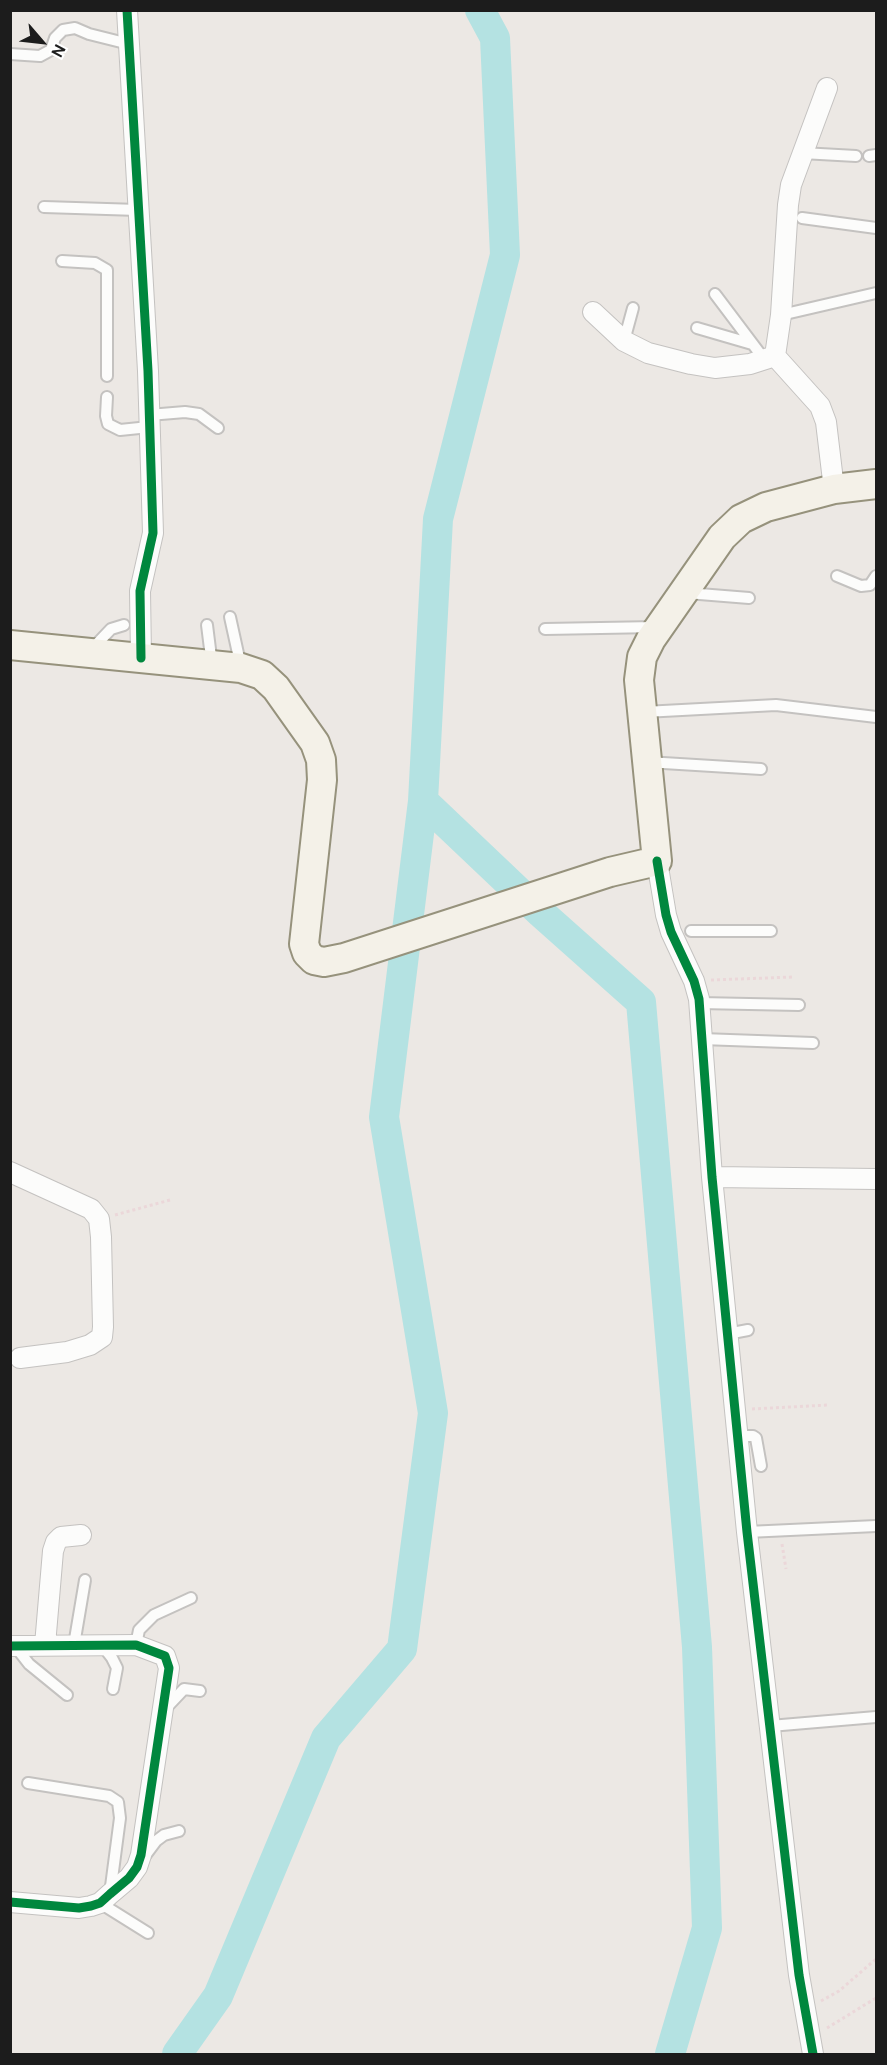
<!DOCTYPE html>
<style>
body{margin:0}
#map{position:relative;width:887px;height:2065px;overflow:hidden;background:#ece8e4;font-family:"DM Sans",sans-serif}
canvas{display:block}
.frame{position:absolute;inset:0;border:12px solid #1c1c1c;pointer-events:none}
.north{position:absolute;left:12px;top:12px;width:60px;height:60px;-webkit-text-stroke:4px #fff;paint-order:stroke;rotate:118deg;font-size:16px;font-weight:700;line-height:24px;text-align:center;color:#1c1c1c}
.north::after{content:'';display:block;margin:auto;width:21px;height:27px;background:#1c1c1c;clip-path:polygon(50% 0,100% 100%,50% 72%,0 100%)}
</style>
<div id="map">
<canvas width="887" height="2065"></canvas>
<div class="frame"></div>
<div class="north">N</div>
</div>
<script>
const g = document.querySelector('canvas').getContext('2d');
g.lineJoin = 'round';
const poly = rows => new Path2D(rows.map(r => 'M' + r).join(''));
function stroke(path, color, width, dash) { g.strokeStyle = color; g.lineWidth = width; g.lineCap = dash ? 'butt' : 'round'; g.setLineDash(dash || []); g.stroke(path); }
stroke(poly([
 [480,10,495,38,505,255,438,519,423,801,541,913,641,1002,697,1647,707,1928,670,2054],
 [177,2054,218,1996,326,1738,402,1649,433,1413,384,1117,423,801]
]), '#b4e2e2', 30);
const lane = poly([
 [10,54,40,56,51,50,55,38,63,30,75,28,89,34,129,44],
 [802,153,856,156],
 [869,156,876,155],
 [44,207,138,210],
 [802,218,876,228],
 [62,261,95,263,107,270,107,376],
 [715,294,764,359],
 [781,315,876,293],
 [697,328,752,344],
 [624,341,633,308],
 [107,397,106,416,108,424,120,430,149,427],
 [149,415,185,412,199,414,218,428],
 [837,576,861,586,870,585,876,576],
 [687,593,749,598],
 [230,617,241,667],
 [207,625,212,665],
 [545,629,656,627],
 [91,650,111,629,124,625],
 [644,712,776,705,876,717],
 [647,762,761,769],
 [691,931,771,931],
 [699,1003,799,1005],
 [702,1039,813,1043],
 [727,1334,748,1330],
 [737,1436,753,1436,756,1438,761,1466],
 [747,1532,876,1526],
 [74,1645,85,1580],
 [102,1645,112,1658,117,1668,113,1689],
 [136,1645,139,1630,154,1615,191,1598],
 [15,1646,29,1664,67,1695],
 [166,1708,184,1689,200,1691],
 [770,1726,876,1717],
 [28,1783,109,1796,118,1802,120,1818,110,1894],
 [144,1857,156,1841,164,1835,179,1831],
 [100,1903,148,1933]
]);
const street = poly([
 [127,10,148,371,153,533,140,591,141,658],
 [593,312,624,341,648,353,691,364,715,368,750,364,775,356],
 [775,356,781,315,788,205,791,185,827,88],
 [775,356,820,406,826,422,834,489],
 [657,861,666,915,671,932,694,981,699,999,712,1177,747,1532,799,1975,813,2054],
 [10,1172,91,1209,99,1219,101,1237,103,1327,102,1337,90,1345,67,1352,20,1358],
 [712,1177,876,1179],
 [45,1645,53,1551,56,1542,61,1537,81,1535],
 [10,1646,136,1645,165,1656,169,1668,141,1855,137,1867,129,1878,110,1894,100,1903,91,1906,79,1908,10,1902]
]);
const secondary = poly([
 [10,645,241,668,262,675,276,688,315,743,321,760,322,780,304,944,307,953,314,960,324,962,344,958,610,872,657,861,639,680,642,657,651,639,722,537,741,519,766,507,834,489,876,484]
]);
stroke(lane, '#c4c2c0', 14);
stroke(street, '#c4c2c0', 22);
stroke(secondary, '#96927c', 32);
stroke(poly([
 [711,980,793,977],
 [115,1215,170,1200],
 [752,1409,828,1405],
 [782,1544,786,1569],
 [821,2001,839,1991,876,1959],
 [827,2028,876,1998]
]), '#ebd7d9', 3, [3, 3]);
stroke(lane, '#fcfcfb', 10);
stroke(street, '#fcfcfb', 20);
stroke(secondary, '#f4f1e8', 28);
stroke(poly([
 [127,10,148,371,153,533,140,591,141,658],
 [657,861,666,915,671,932,694,981,699,999,712,1177,747,1532,799,1975,813,2054],
 [10,1646,136,1645,165,1656,169,1668,141,1855,137,1867,129,1878,110,1894,100,1903,91,1906,79,1908,10,1902]
]), '#00873e', 9);
</script>
